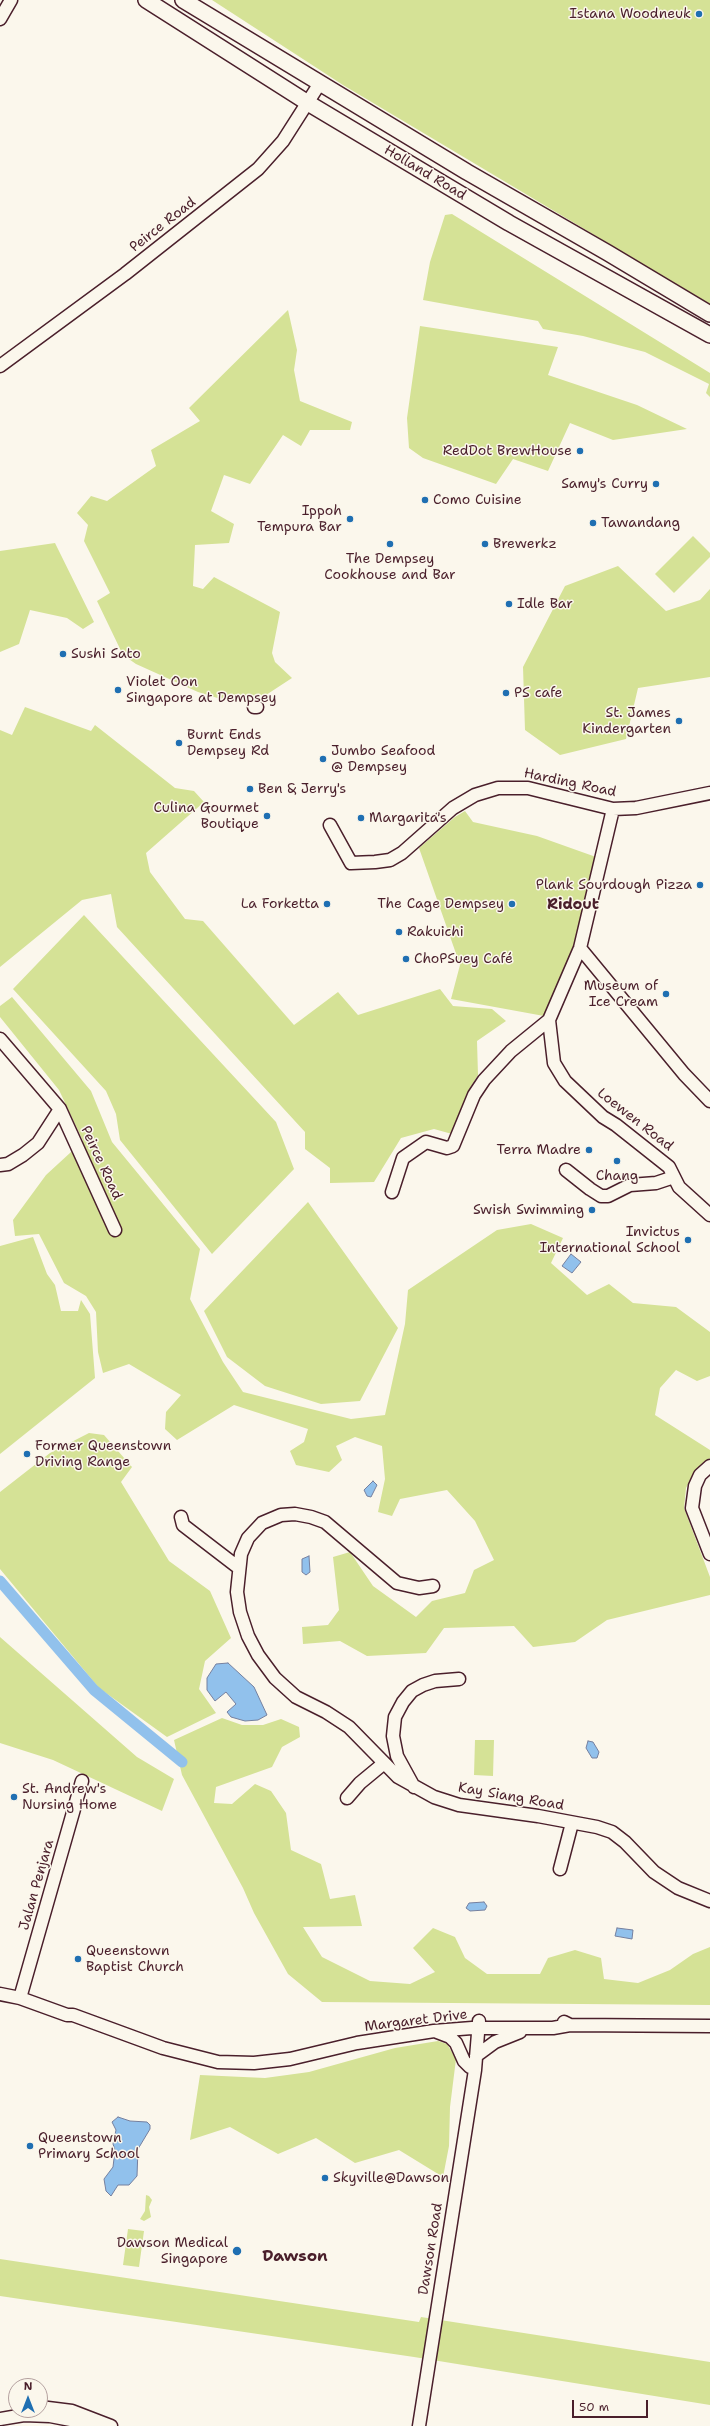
<!DOCTYPE html>
<meta charset="utf-8">
<style>
body{margin:0}
#map{position:relative;width:710px;height:2426px;overflow:hidden;background:#fbf7ec;font-family:"Shantell Sans",sans-serif}
canvas{display:block}
.north{position:absolute;left:8px;top:2378px;width:40px;height:40px;box-sizing:border-box;background:#fbf7ec;border:1px solid #b4a19f;border-radius:50%;rotate:0deg;font-size:11px;font-weight:700;line-height:16px;text-align:center;color:#4a1f2b}
.north::after{content:'';display:block;margin:auto;width:14px;height:18px;background:#1f6fb2;clip-path:polygon(50% 0,100% 100%,50% 72%,0 100%)}
.scale{position:absolute;left:572px;top:2400px;width:76px;height:18px;box-sizing:border-box;border:2px solid #4a1f2b;border-top:0;padding-left:5px;font-size:12px;line-height:14px;white-space:nowrap;color:#4a1f2b;-webkit-text-stroke:3px #fbf7ec;paint-order:stroke}
</style>
<div id="map">
<canvas width="710" height="2426"></canvas>
<div class="north">N</div>
<div class="scale">50 m</div>
</div>
<script>
const g = document.querySelector('canvas').getContext('2d');
g.lineJoin = 'round';
function paint(path, color) { g.fillStyle = color; g.fill(path, 'evenodd'); }
const poly = rows => new Path2D(rows.map(r => 'M' + r).join(''));
function stroke(path, color, width, dash) { g.strokeStyle = color; g.lineWidth = width; g.lineCap = dash ? 'butt' : 'round'; g.setLineDash(dash || []); g.stroke(path); }
function label(font, color, halo, rows, align = 'center') {
  g.font = font + ' "Shantell Sans",sans-serif'; g.lineWidth = 3; g.setLineDash([]); g.textBaseline = 'middle'; g.strokeStyle = halo; g.fillStyle = color; for (const [text, x, y, turn = 0] of rows) {
    g.save(); g.translate(x, y); g.rotate((+turn || 0) * Math.PI / 180); g.textAlign = isNaN(turn) ? turn : align; if (halo) g.strokeText(text, 0, 0); g.fillText(text, 0, 0); g.restore();
  }
}
paint(poly([
 [212,0,710,0,710,304,343,85],
 [452,214,710,373,710,397,706,393,709,384,645,352,583,336,543,329,538,321,423,300,430,262,445,215],
 [288,310,297,350,294,370,300,401,352,422,350,430,310,430,301,446,283,435,250,484,224,475,211,511,234,524,229,543,195,545,193,586,203,589,214,577,280,612,272,653,275,662,292,678,266,695,224,700,198,692,136,664,123,655,97,601,110,593,84,541,88,525,77,513,91,496,107,501,156,466,151,450,200,421,189,408],
 [420,326,558,347,548,375,637,405,687,429,613,440,570,423,548,471,513,459,496,484,423,458,409,448,407,418],
 [693,536,710,553,710,557,674,593,655,574],
 [55,543,94,622,83,629,67,618,30,610,19,644,0,652,0,551],
 [618,566,666,611,700,600,710,589,710,677,638,688,626,739,560,755,525,730,523,667,565,586],
 [25,707,91,731,95,725,175,788,194,791,204,802,146,853,150,872,185,919,203,921,294,1025,338,992,358,1015,440,989,453,1006,492,1009,506,1021,477,1041,478,1075,468,1091,452,1134,434,1129,401,1138,374,1182,330,1183,330,1168,305,1149,305,1132,117,927,111,894,82,900,0,967,0,730,12,735],
 [465,811,473,822,537,836,596,857,574,951,544,1016,451,999,460,965,419,848,455,817],
 [84,915,276,1122,294,1169,212,1254,120,1140,116,1114,106,1091,13,989],
 [12,997,91,1091,112,1142,200,1249,190,1299,223,1362,243,1392,351,1419,385,1415,405,1324,408,1290,497,1230,531,1224,563,1238,551,1263,587,1295,609,1284,633,1303,676,1307,710,1332,710,1376,697,1381,676,1370,660,1388,655,1415,710,1450,710,1458,694,1473,686,1488,684,1508,710,1577,710,1595,607,1620,575,1642,533,1647,514,1626,444,1628,426,1653,367,1656,340,1641,303,1644,302,1627,328,1625,339,1610,333,1557,350,1552,373,1586,416,1617,432,1601,465,1593,474,1570,494,1560,475,1521,447,1490,400,1499,392,1516,378,1512,385,1479,382,1446,355,1437,336,1446,342,1460,329,1472,296,1465,290,1451,304,1442,308,1429,234,1405,177,1440,165,1429,166,1412,181,1395,129,1364,103,1373,98,1352,96,1312,86,1296,64,1283,39,1234,15,1236,13,1220,46,1175,83,1141,59,1090,0,1017,0,1006],
 [308,1202,398,1328,360,1401,321,1404,265,1386,227,1357,204,1311],
 [33,1237,47,1274,55,1285,61,1311,78,1311,81,1300,90,1314,95,1378,0,1454,0,1246],
 [89,1433,104,1435,132,1467,121,1482,169,1561,210,1591,231,1638,205,1661,199,1689,216,1713,167,1737,99,1688,0,1569,0,1492,50,1453],
 [0,1637,137,1757,174,1779,162,1811,53,1760,0,1743],
 [222,1718,242,1725,263,1725,281,1719,299,1727,300,1737,282,1747,272,1767,216,1787,214,1803,232,1804,255,1784,271,1791,286,1813,291,1850,321,1864,330,1899,355,1895,362,1926,303,1927,322,1957,370,1981,410,1984,435,1972,413,1948,433,1928,455,1937,465,1958,487,1974,540,1974,548,1958,575,1950,601,1958,604,1979,638,1983,670,1970,693,1954,710,1947,710,2005,322,2002,288,1974,254,1913,243,1888,182,1775,174,1740],
 [475,1740,494,1740,493,1776,474,1775],
 [438,2041,447,2044,456,2059,450,2107,449,2146,443,2177,399,2150,355,2163,316,2138,278,2154,230,2127,190,2140,200,2075,265,2078,309,2072,395,2048],
 [146,2195,149,2196,152,2200,149,2207,151,2217,144,2221,140,2219,145,2211],
 [128,2229,144,2231,139,2267,123,2265],
 [0,2259,419,2322,421,2317,710,2362,710,2405,414,2357,0,2296]
]), '#d5e296');
const water = poly([
 [571,1254,581,1262,572,1273,562,1266,571,1254],
 [373,1481,377,1485,371,1497,367,1496,364,1490,373,1481],
 [309,1556,310,1572,306,1575,302,1572,302,1559,309,1556],
 [228,1663,254,1687,267,1715,258,1720,245,1721,231,1717,227,1712,236,1704,226,1692,215,1701,207,1690,207,1678,216,1664,228,1663],
 [588,1741,593,1742,599,1752,597,1758,592,1758,586,1748,588,1741],
 [484,1902,487,1906,485,1910,470,1911,466,1908,469,1903,484,1902],
 [617,1928,633,1930,632,1939,615,1936,617,1928],
 [118,2117,130,2121,147,2122,150,2125,150,2129,138,2149,137,2176,129,2185,118,2185,111,2196,106,2191,104,2179,113,2167,115,2150,113,2144,116,2130,112,2122,118,2117]
]);
paint(water, '#91c1ec');
stroke(water, '#75809f', 1);
stroke(poly([
 [0,1581,94,1690,182,1762]
]), '#91c1ec', 11);
const minor = poly([
 [0,19,11,0],
 [0,366,125,274,258,169,283,141,320,83],
 [254,707,257,707],
 [330,825,351,863,375,862,390,860,402,853,453,808,475,795,498,788,528,788,613,809,636,808,710,793],
 [580,948,684,1074,710,1101],
 [549,1020,554,1063,565,1081,603,1117,616,1125,669,1167,679,1187,710,1215],
 [0,1039,60,1109,115,1230],
 [0,1165,8,1164,23,1155,38,1143,60,1109],
 [566,1170,590,1189,601,1196,608,1196,630,1185,656,1183,674,1177],
 [392,1192,403,1158,426,1142,447,1148,453,1146,474,1095,484,1080,511,1051,549,1020,580,948,613,809],
 [710,1466,700,1475,695,1486,692,1508,710,1554],
 [181,1517,183,1525,239,1568],
 [433,1586,419,1588,397,1583,325,1522,311,1517,295,1514,281,1515,262,1523,248,1538,241,1554,237,1592,240,1612,248,1636,258,1655,275,1678,296,1697,326,1712,349,1727,398,1777,434,1797,459,1805,538,1816,597,1827,612,1832,625,1842,654,1872,678,1888,710,1901],
 [414,1787,397,1756,393,1736,395,1717,403,1702,412,1691,423,1685,435,1681,459,1679],
 [347,1798,360,1783,383,1764],
 [560,1869,572,1823],
 [0,1994,20,1998,67,2015,73,2015,163,2048,218,2062,254,2063,290,2059,357,2043,434,2031,472,2028,553,2028,570,2025],
 [20,1998,82,1781],
 [564,2022,570,2025,710,2026],
 [437,2032,450,2037,456,2043,464,2061,470,2067],
 [476,2056,495,2042,520,2032],
 [40,2407,72,2411,111,2426],
 [0,2419,24,2415,50,2416,71,2420,88,2426],
 [419,2426,475,2070,479,2021]
]);
const major = poly([
 [146,0,308,103,509,223,710,335],
 [183,0,467,172,608,253,710,314]
]);
stroke(minor, '#4a1f2b', 15);
stroke(major, '#4a1f2b', 18);
stroke(minor, '#fbf7ec', 12);
stroke(major, '#fbf7ec', 15);
for (const [x, y, r, color] of [
 [699,14,4,"#1f6fb2"],
 [580,451,4,"#1f6fb2"],
 [656,484,4,"#1f6fb2"],
 [425,500,4,"#1f6fb2"],
 [350,519,4,"#1f6fb2"],
 [593,523,4,"#1f6fb2"],
 [390,544,4,"#1f6fb2"],
 [485,544,4,"#1f6fb2"],
 [509,604,4,"#1f6fb2"],
 [63,654,4,"#1f6fb2"],
 [118,690,4,"#1f6fb2"],
 [506,693,4,"#1f6fb2"],
 [679,721,4,"#1f6fb2"],
 [179,743,4,"#1f6fb2"],
 [323,759,4,"#1f6fb2"],
 [250,789,4,"#1f6fb2"],
 [267,816,4,"#1f6fb2"],
 [361,818,4,"#1f6fb2"],
 [700,885,4,"#1f6fb2"],
 [327,904,4,"#1f6fb2"],
 [512,904,4,"#1f6fb2"],
 [399,932,4,"#1f6fb2"],
 [406,959,4,"#1f6fb2"],
 [666,994,4,"#1f6fb2"],
 [589,1150,4,"#1f6fb2"],
 [617,1161,4,"#1f6fb2"],
 [592,1210,4,"#1f6fb2"],
 [688,1240,4,"#1f6fb2"],
 [27,1454,4,"#1f6fb2"],
 [14,1797,4,"#1f6fb2"],
 [78,1959,4,"#1f6fb2"],
 [30,2146,4,"#1f6fb2"],
 [325,2178,4,"#1f6fb2"],
 [237,2251,5,"#1f6fb2"]
]) { const dot = new Path2D(); dot.arc(x, y, r, 0, 2 * Math.PI); g.fillStyle = color; g.fill(dot); stroke(dot, '#fbf7ec', 1.5); }
label('14px', '#4a1f2b', '#fbf7ec', [
 ["Istana Woodneuk",691,14,"right"],
 ["RedDot BrewHouse",572,451,"right"],
 ["Samy's Curry",648,484,"right"],
 ["Como Cuisine",433,500],
 ["Ippoh",342,511,"right"],
 ["Tempura Bar",342,527,"right"],
 ["Tawandang",601,523],
 ["Brewerkz",493,544],
 ["The Dempsey",390,559,"center"],
 ["Cookhouse and Bar",390,575,"center"],
 ["Idle Bar",517,604],
 ["Sushi Sato",71,654],
 ["Violet Oon",126,682],
 ["Singapore at Dempsey",126,698],
 ["PS cafe",514,693],
 ["St. James",671,713,"right"],
 ["Kindergarten",671,729,"right"],
 ["Burnt Ends",187,735],
 ["Dempsey Rd",187,751],
 ["Jumbo Seafood",331,751],
 ["@ Dempsey",331,767],
 ["Ben & Jerry's",258,789],
 ["Culina Gourmet",259,808,"right"],
 ["Boutique",259,824,"right"],
 ["Margarita's",369,818],
 ["Plank Sourdough Pizza",692,885,"right"],
 ["La Forketta",319,904,"right"],
 ["The Cage Dempsey",504,904,"right"],
 ["Rakuichi",407,932],
 ["ChoPSuey Café",414,959],
 ["Museum of",658,986,"right"],
 ["Ice Cream",658,1002,"right"],
 ["Terra Madre",581,1150,"right"],
 ["Chang",617,1176,"center"],
 ["Swish Swimming",584,1210,"right"],
 ["Invictus",680,1232,"right"],
 ["International School",680,1248,"right"],
 ["Former Queenstown",35,1446],
 ["Driving Range",35,1462],
 ["St. Andrew's",22,1789],
 ["Nursing Home",22,1805],
 ["Queenstown",86,1951],
 ["Baptist Church",86,1967],
 ["Queenstown",38,2138],
 ["Primary School",38,2154],
 ["Skyville@Dawson",333,2178],
 ["Dawson Medical",228,2243,"right"],
 ["Singapore",228,2259,"right"]
], 'left');
label('14px', '#4a1f2b', '#fbf7ec', [
 ["Holland Road",425,173,31],
 ["Peirce Road",163,225,-38],
 ["Harding Road",570,783,12],
 ["Loewen Road",635,1120,38],
 ["Peirce Road",101,1163,65],
 ["Kay Siang Road",511,1797,10],
 ["Jalan Penjara",37,1885,-74],
 ["Margaret Drive",416,2021,-7],
 ["Dawson Road",431,2249,-81]
]);
label('bold 15px', '#4a1f2b', '#fbf7ec', [
 ["Ridout",573,905]
]);
label('bold 16px', '#4a1f2b', '#fbf7ec', [
 ["Dawson",295,2257]
]);
</script>
